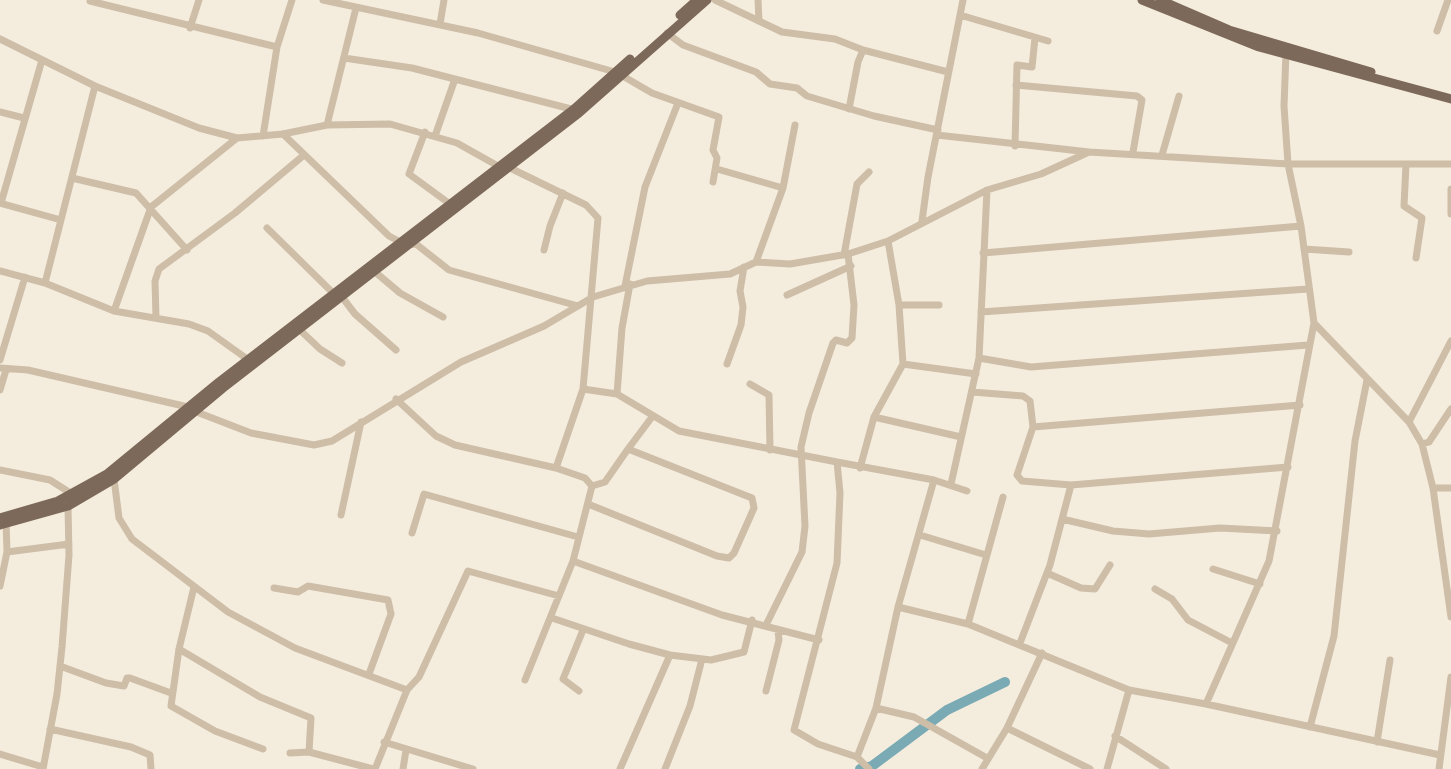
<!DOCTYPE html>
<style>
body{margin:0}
canvas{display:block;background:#f4ecdd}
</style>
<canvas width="1451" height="769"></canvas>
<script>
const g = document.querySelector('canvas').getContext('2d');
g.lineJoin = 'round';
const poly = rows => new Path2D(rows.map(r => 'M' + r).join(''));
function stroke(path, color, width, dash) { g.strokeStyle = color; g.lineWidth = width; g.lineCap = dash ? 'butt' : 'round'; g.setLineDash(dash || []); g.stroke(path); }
stroke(poly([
 [860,769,872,766,947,710,1005,682]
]), '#7aaab4', 10);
stroke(poly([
 [323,0,478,33,615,72],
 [715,0,782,32,835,39,863,50],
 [758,0,759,21],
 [90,1,277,47],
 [960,15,1048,41],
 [440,24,444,0],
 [190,28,199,0],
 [1437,31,1448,0],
 [667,33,683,45,756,72,770,84,797,88,807,96,874,116,938,130],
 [0,39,95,86,199,128,237,138,283,134,327,125,390,124,457,143,498,166],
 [1286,52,1284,106,1288,164,1301,226,1314,323,1409,422,1422,444,1433,488,1451,617],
 [344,58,412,68,575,110],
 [621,75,652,93,719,117,713,150,717,158,713,182],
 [1016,85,1137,96,1142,100,1133,152],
 [849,109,858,62,863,50,948,72],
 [0,112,24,118],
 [327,125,356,8],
 [425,132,409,174,450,204],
 [283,134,389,236,406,245,416,244,449,270,578,306],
 [937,135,1089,152],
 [263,136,277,47,292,0],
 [435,136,455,79],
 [1015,146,1017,65,1032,67,1035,38],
 [1162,155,1179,96],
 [1406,164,1404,206,1422,218,1416,258],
 [508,167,586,205,598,218,583,389,556,468],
 [717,169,783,188],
 [72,178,136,193,187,250],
 [1451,189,1451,214],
 [0,203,61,220],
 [1,203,42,60],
 [922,221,928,177,963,0],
 [267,228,334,294],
 [1304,249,1349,252],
 [544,250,550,226,563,193],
 [983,253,1301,226],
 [844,255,857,184,869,172],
 [756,262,783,188,795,125],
 [0,271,45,283,114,311,189,324,208,331,250,361],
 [374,271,400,293,443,317],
 [45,283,95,86],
 [625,286,645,187,678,103],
 [787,295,851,266],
 [342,297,355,314,396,350],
 [899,305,939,305],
 [114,311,151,207,237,138],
 [981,312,1308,289],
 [156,318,155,281,159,269,235,213,304,155],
 [301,331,320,349,342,363],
 [979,358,1031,367,1308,345],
 [0,360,25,277],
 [727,364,741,325,743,307,740,291,744,267],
 [903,364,976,374],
 [0,368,28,370,188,407],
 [750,384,769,395,770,450],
 [583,389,617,394,679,431,837,462,840,493,837,563,794,730,818,744,857,757,869,769],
 [0,390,6,370],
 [972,392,1023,396,1030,401,1033,427,1017,475,1022,481,1071,485,1288,467],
 [617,394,622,328,630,284],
 [396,399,436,436,455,445,556,468,585,478,592,486,573,561,525,680],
 [194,411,251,433,314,445,332,441,461,362,544,326,593,297,647,281,730,274,756,262,790,264,848,254,888,241,987,190,1041,174,1089,152,1288,164,1451,164],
 [874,417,903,364,899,305,888,241],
 [1409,422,1451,341],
 [1033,427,1300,405],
 [1422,444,1429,442,1451,409],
 [837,462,934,480,967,491],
 [860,468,874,417,961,437],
 [0,470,50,480,72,494],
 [114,479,119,518,132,539,228,612,295,648,407,690],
 [951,484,979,358,987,190],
 [592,486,605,482,628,449],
 [1433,488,1451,488],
 [588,504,717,556,729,558,734,553,754,508,752,498,628,449,652,417],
 [341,515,361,422],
 [1062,519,1113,531,1149,534,1220,528,1277,531],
 [412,533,424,494,578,537],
 [920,535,986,555],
 [7,552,69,544],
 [573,561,722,615,819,640],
 [1213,569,1260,584],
 [1047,573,1081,588,1095,589,1110,565],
 [0,586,7,552,6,521],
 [194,587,179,649,171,706,215,731,263,749],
 [274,588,298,592,308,586,388,600,391,614,369,674],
 [1155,589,1172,599,1188,620,1232,643],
 [898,607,968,624,1129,690,1206,704,1440,755],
 [552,618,629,644,670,655,711,660,744,652,752,620],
 [968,624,1003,497],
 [766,625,802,552,805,526,801,447,809,413,833,343,836,340,847,343,852,338,854,305,848,254],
 [1020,643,1050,565,1071,485],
 [179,649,260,697,311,718,309,752],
 [60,666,106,683,124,686,127,678,130,678,171,693],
 [579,691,563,679,583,630],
 [766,691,779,640,778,631],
 [1206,704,1269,561,1314,323],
 [876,708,914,717,987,758],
 [1310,727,1334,636,1355,441,1367,380],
 [1007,728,1090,769],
 [50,729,131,747,150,755,151,769],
 [1115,736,1166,769],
 [384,742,473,769],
 [1377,742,1390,660],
 [290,753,309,752,373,769],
 [0,754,43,767],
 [857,757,876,708,898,607,934,480],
 [43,769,57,694,62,647,69,555,68,506],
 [375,769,407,690,419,677,468,571,559,596],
 [403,769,406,750],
 [620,769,670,655],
 [665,769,690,706,702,659],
 [982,769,1007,728,1042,653],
 [1107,769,1129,690],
 [1439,769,1451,677]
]), '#cebea8', 7);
stroke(poly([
 [1142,0,1259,47,1451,99],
 [1160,0,1229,30,1371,72],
 [680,15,697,0],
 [0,518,58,501,107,474,219,382,574,109,630,59],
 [0,525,68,506,114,479,223,388,579,113,707,0]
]), '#7d6959', 9);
</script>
